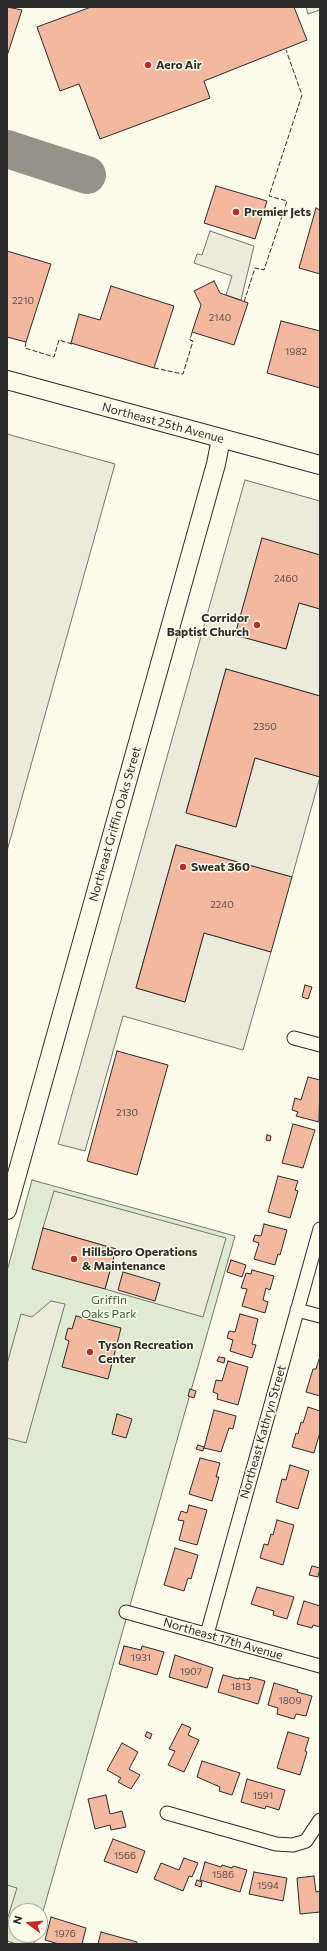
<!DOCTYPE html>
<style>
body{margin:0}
#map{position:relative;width:327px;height:1951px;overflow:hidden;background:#fdfbea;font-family:Commissioner,sans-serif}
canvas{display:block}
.frame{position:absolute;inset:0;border:8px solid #2b2b2b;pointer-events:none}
.north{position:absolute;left:8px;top:1903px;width:40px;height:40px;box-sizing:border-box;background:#fdfbea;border:1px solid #a9a89e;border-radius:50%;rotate:286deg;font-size:11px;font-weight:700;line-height:16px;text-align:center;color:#2b2b2b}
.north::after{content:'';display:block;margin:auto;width:14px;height:18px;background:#c62828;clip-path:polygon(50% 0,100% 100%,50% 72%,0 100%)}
</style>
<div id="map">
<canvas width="327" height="1951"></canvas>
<div class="frame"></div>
<div class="north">N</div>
</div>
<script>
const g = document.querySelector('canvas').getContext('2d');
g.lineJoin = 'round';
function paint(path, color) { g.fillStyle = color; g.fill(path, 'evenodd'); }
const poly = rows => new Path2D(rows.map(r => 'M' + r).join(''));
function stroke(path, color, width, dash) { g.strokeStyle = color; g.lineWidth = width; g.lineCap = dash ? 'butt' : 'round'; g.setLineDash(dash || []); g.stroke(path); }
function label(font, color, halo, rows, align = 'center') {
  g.font = font + ' Commissioner,sans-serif'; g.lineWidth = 3; g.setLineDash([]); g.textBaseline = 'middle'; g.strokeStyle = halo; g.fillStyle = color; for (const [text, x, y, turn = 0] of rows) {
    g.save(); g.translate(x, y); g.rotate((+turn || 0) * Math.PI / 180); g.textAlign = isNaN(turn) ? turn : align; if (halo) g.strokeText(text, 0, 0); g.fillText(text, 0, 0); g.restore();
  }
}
const green = poly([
 [32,1180,235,1236,40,1922,40,1911,16,1911,16,1935,36,1935,34,1944,16,1944,7,1941,7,1271,32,1180]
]);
paint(green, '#deebd1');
stroke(green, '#74746e', 1);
const parking = poly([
 [306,7,319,7,320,10,308,14,306,7],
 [210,231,254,246,241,300,226,295,232,276,194,263,197,254,202,255,210,231],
 [7,434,115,464,7,851,7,434],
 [245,480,320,501,320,555,263,539,235,635,286,649,299,603,320,609,320,696,226,669,186,812,236,827,255,758,320,777,292,877,176,845,136,988,185,1002,204,933,271,952,243,1050,123,1016,85,1151,58,1144,245,480],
 [54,1191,226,1238,203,1317,105,1289,116,1249,43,1228,54,1191],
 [51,1301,65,1304,26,1443,7,1438,7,1364,21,1314,32,1317,51,1301],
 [7,1885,17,1888,7,1920,7,1885]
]);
paint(parking, '#eceadb');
stroke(parking, '#74746e', 1);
stroke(poly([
 [7,149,87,175]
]), '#94938a', 38);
const building = poly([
 [7,7,22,10,7,56,7,7],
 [91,7,294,7,307,40,204,81,210,98,100,139,79,84,60,91,37,27,91,7],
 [216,186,267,201,255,239,204,223,216,186],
 [316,208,320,210,320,274,299,268,316,208],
 [7,251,51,264,26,342,7,337,7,251],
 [214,281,220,293,248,303,234,345,192,332,201,305,194,291,214,281],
 [111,286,174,306,154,368,71,343,79,314,100,320,111,286],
 [281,321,320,331,320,388,267,373,281,321],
 [262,538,320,555,320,609,299,603,286,649,235,635,262,538],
 [226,669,320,696,320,777,255,758,236,827,186,813,226,669],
 [176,845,292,877,271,952,204,933,185,1002,136,988,176,845],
 [305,985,312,987,308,999,302,997,305,985],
 [117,1051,168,1065,137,1175,87,1161,117,1051],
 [308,1077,320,1080,319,1122,296,1116,298,1112,292,1110,295,1098,301,1100,308,1077],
 [293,1124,315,1130,303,1168,282,1163,293,1124],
 [267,1135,271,1136,270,1141,266,1140,267,1135],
 [278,1176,298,1181,295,1190,298,1191,290,1218,268,1212,278,1176],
 [264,1224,287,1230,280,1255,278,1254,275,1265,254,1259,259,1243,253,1241,255,1235,261,1236,264,1224],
 [43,1228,116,1249,105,1289,32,1269,43,1228],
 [231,1260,246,1265,242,1277,227,1272,231,1260],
 [252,1270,274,1276,270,1290,266,1288,263,1300,268,1302,265,1313,242,1306,247,1289,241,1288,246,1273,251,1274,252,1270],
 [123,1272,160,1283,155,1301,118,1290,123,1272],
 [240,1314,258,1319,252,1344,256,1345,252,1358,230,1351,233,1340,227,1338,229,1331,235,1332,240,1314],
 [76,1316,121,1328,108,1379,62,1367,69,1341,65,1339,68,1328,72,1329,76,1316],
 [320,1356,320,1396,306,1392,313,1369,316,1369,320,1356],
 [219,1357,225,1358,224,1363,217,1361,219,1357],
 [228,1361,248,1367,238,1405,217,1399,218,1394,213,1392,216,1380,222,1381,228,1361],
 [190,1389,196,1391,194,1398,188,1396,190,1389],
 [308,1407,320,1411,320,1432,314,1453,292,1447,296,1433,298,1434,301,1422,303,1423,308,1407],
 [214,1410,236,1416,233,1429,229,1428,221,1452,204,1448,214,1410],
 [117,1414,132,1419,126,1438,112,1434,117,1414],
 [198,1445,204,1447,203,1451,196,1449,198,1445],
 [200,1458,220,1463,216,1477,219,1477,212,1501,189,1494,200,1458],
 [290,1465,309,1471,298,1509,276,1502,282,1479,286,1480,290,1465],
 [189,1505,207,1510,197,1545,179,1540,184,1521,178,1520,181,1511,187,1513,189,1505],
 [277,1520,294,1525,283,1565,260,1558,264,1544,268,1545,271,1534,273,1535,277,1520],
 [175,1548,198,1555,191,1579,188,1578,184,1591,164,1585,175,1548],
 [312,1566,320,1568,318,1577,309,1575,312,1566],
 [257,1587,294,1597,287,1619,273,1615,274,1611,251,1604,257,1587],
 [304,1601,320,1606,320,1627,313,1625,312,1628,297,1624,304,1601],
 [124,1646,141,1650,142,1646,164,1652,157,1675,119,1664,124,1646],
 [175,1655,213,1668,207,1688,169,1677,175,1655],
 [223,1675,239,1679,239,1678,249,1680,250,1677,265,1681,258,1704,218,1692,223,1675],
 [274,1683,298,1690,297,1692,312,1696,306,1716,296,1714,294,1719,277,1714,278,1708,268,1705,274,1683],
 [182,1724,191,1728,188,1735,199,1740,184,1772,168,1765,175,1751,169,1749,182,1724],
 [147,1732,152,1734,150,1739,145,1736,147,1732],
 [288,1732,309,1738,305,1751,307,1752,300,1775,277,1768,288,1732],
 [122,1743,138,1752,129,1769,140,1775,131,1789,118,1782,121,1778,107,1770,122,1743],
 [202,1761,240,1773,232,1795,219,1791,220,1787,197,1777,202,1761],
 [247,1779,285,1790,279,1810,266,1806,265,1809,241,1802,247,1779],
 [106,1795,110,1814,122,1811,126,1827,111,1830,110,1825,95,1829,88,1799,106,1795],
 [113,1839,145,1851,137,1873,104,1861,113,1839],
 [184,1858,198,1863,192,1877,189,1876,183,1891,154,1879,161,1863,179,1870,184,1858],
 [205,1862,221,1867,222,1865,232,1868,233,1866,247,1870,240,1892,200,1880,205,1862],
 [254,1872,287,1878,283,1901,249,1894,254,1872],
 [314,1876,316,1892,320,1891,320,1912,300,1914,297,1878,314,1876],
 [197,1880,202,1882,201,1887,195,1885,197,1880],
 [51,1917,86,1928,82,1944,59,1944,45,1940,51,1917],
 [101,1932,137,1942,137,1944,98,1944,101,1932]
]);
paint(building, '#f2b8a0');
stroke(building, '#2b2b2b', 1);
const street = poly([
 [294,1038,320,1045],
 [297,1310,320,1316],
 [126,1612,320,1666],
 [207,1634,320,1229],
 [167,1813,276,1844,293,1845,306,1841,320,1820]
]);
const secondary = poly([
 [7,380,320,465],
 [7,1210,216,464,221,439]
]);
stroke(street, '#2b2b2b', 15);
stroke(secondary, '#2b2b2b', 20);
stroke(street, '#fdfbea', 13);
stroke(secondary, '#fdfbea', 18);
stroke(poly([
 [244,302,255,268,264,270,287,201,269,196,302,95,286,50],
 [26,342,25,348,54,357,59,340,72,344],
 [154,368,183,374,193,341,190,340,192,332]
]), '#2b2b2b', 1, [5, 2]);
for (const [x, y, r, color] of [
 [148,65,4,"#c62828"],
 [236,212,4,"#c62828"],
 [257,625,4,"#c62828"],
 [183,867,4,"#c62828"],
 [74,1259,4,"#c62828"],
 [90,1352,4,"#c62828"]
]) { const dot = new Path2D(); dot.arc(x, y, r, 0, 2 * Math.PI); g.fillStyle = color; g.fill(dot); stroke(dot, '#fdfbea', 1.5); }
label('10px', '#5d4e48', null, [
 ["2210",23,301],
 ["2140",220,318],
 ["1982",296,352],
 ["2460",286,579],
 ["2350",265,727],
 ["2240",222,905],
 ["2130",127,1113],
 ["1931",141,1658],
 ["1907",191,1672],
 ["1813",241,1687],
 ["1809",290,1701],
 ["1591",263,1796],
 ["1566",125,1856],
 ["1586",223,1875],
 ["1594",268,1886],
 ["1976",65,1934]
]);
label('bold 12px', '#2b2b2b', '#fdfbea', [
 ["Aero Air",156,65],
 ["Premier Jets",244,212],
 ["Corridor",249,618,"right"],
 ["Baptist Church",249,632,"right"],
 ["Sweat 360",191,867],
 ["Hillsboro Operations",82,1252],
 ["& Maintenance",82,1266],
 ["Tyson Recreation",98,1345],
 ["Center",98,1359]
], 'left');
label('12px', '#2b2b2b', '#fdfbea', [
 ["Northeast 25th Avenue",163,423,15],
 ["Northeast Griffin Oaks Street",115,824,-74],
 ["Northeast Kathryn Street",263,1432,-74],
 ["Northeast 17th Avenue",223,1639,16]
]);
label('12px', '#34623c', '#fdfbea', [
 ["Griffin",109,1300],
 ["Oaks Park",109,1314]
]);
</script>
